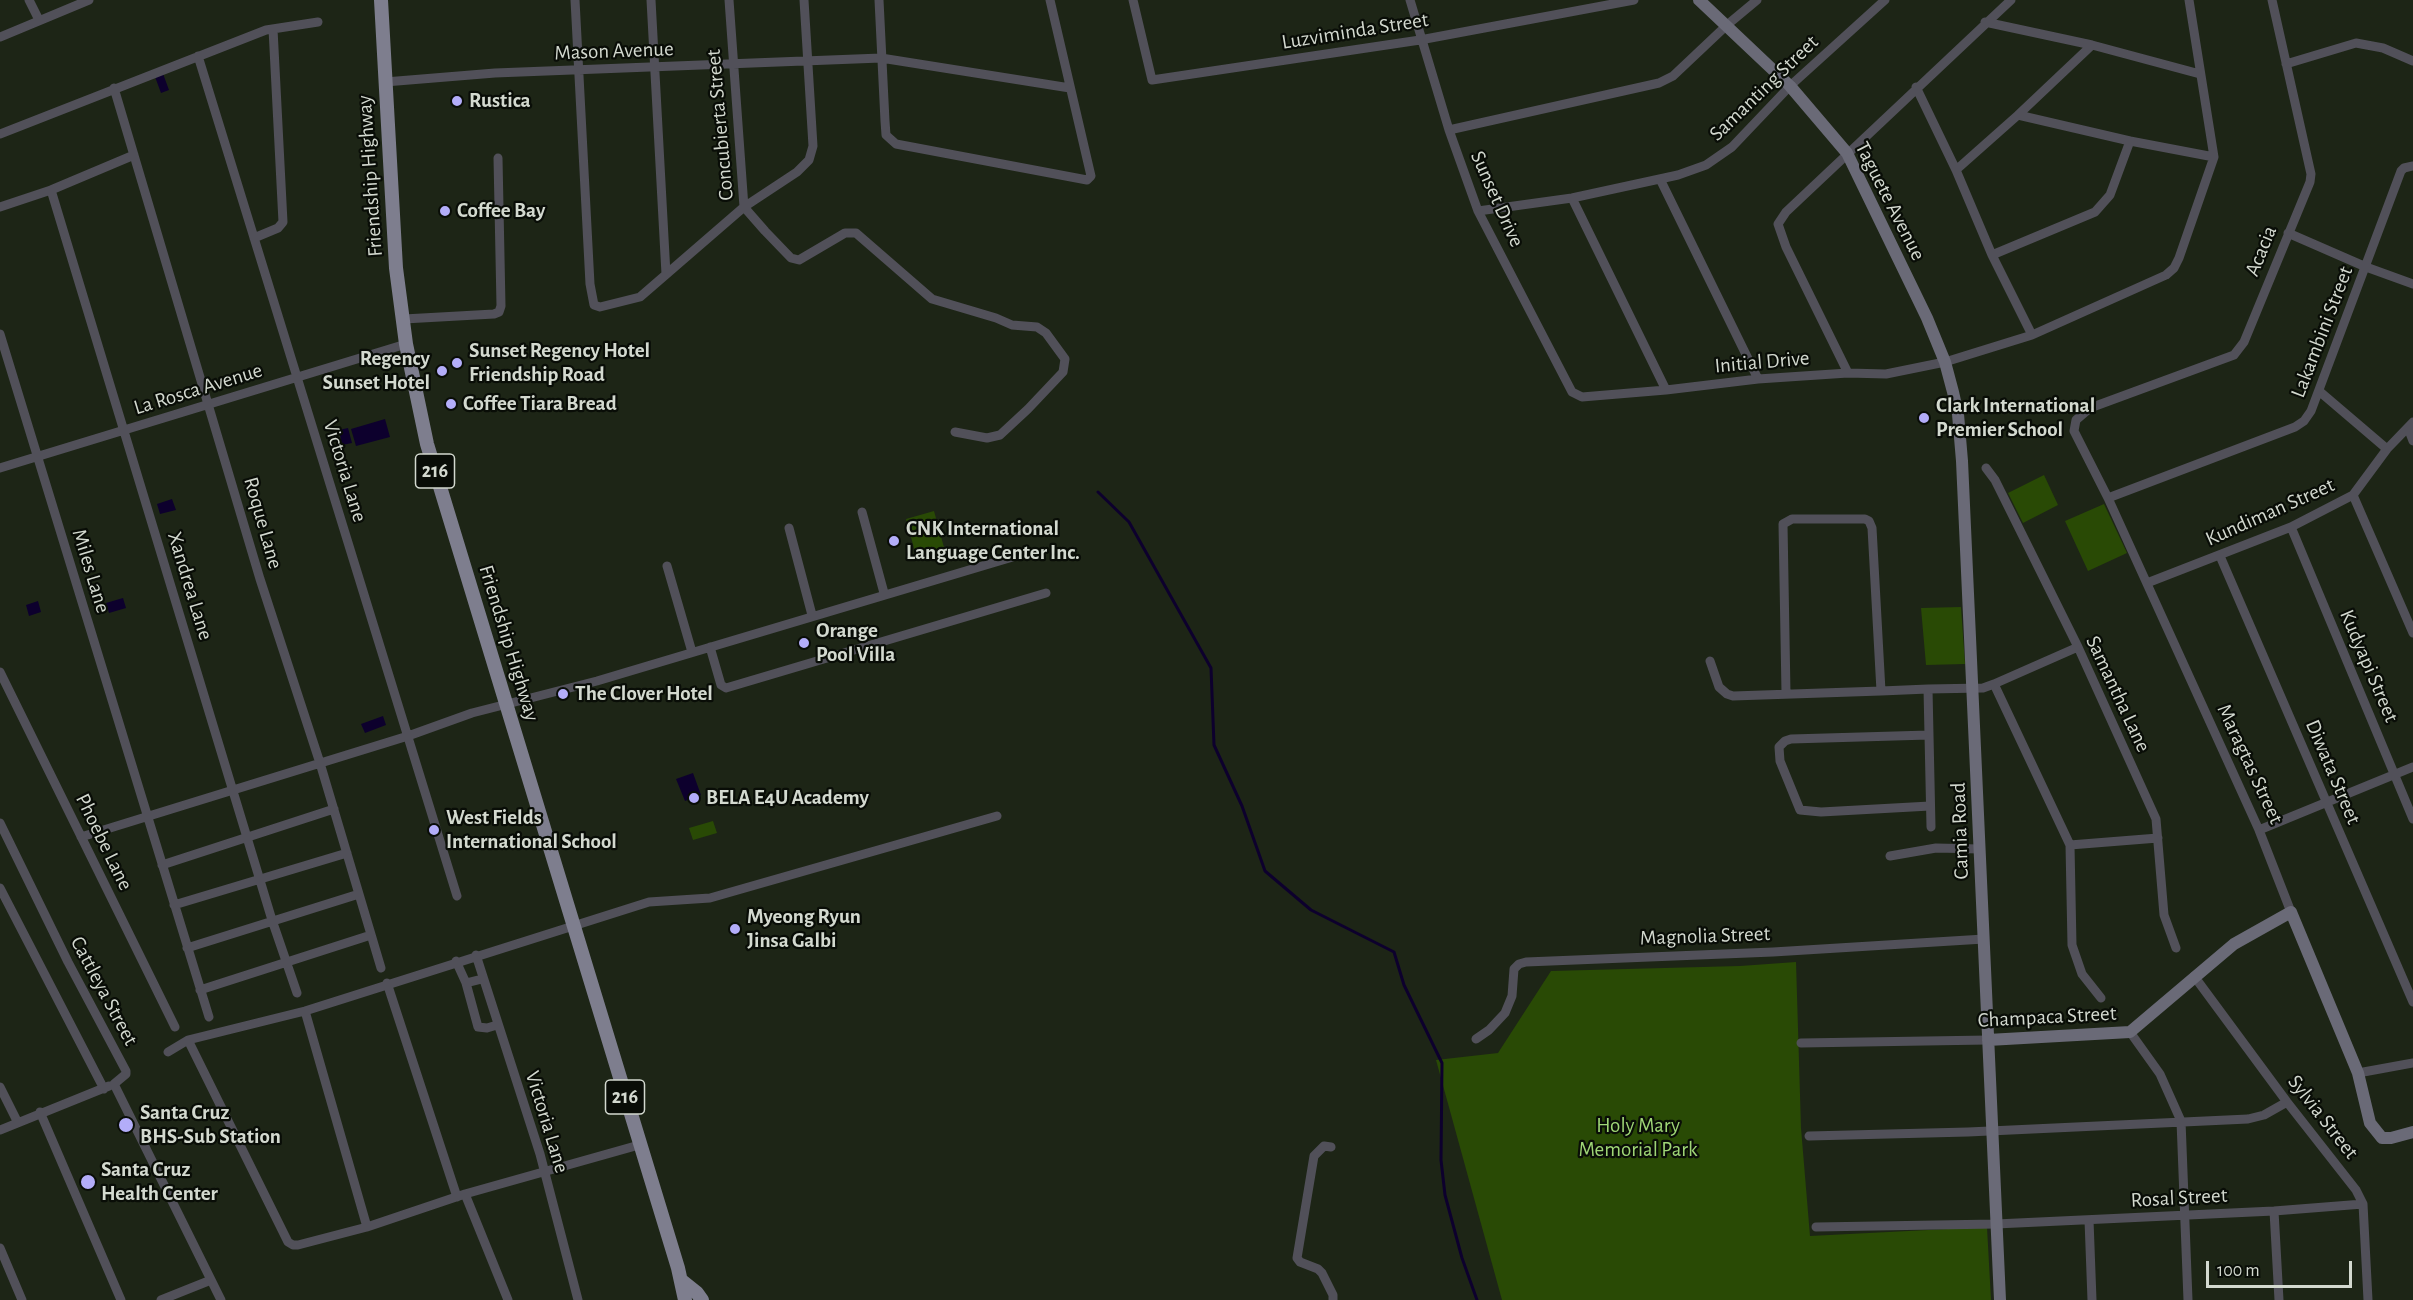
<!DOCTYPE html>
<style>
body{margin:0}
#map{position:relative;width:2413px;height:1300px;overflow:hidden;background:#1d2516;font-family:"Alegreya Sans",sans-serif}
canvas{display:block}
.scale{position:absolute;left:2206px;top:1261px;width:146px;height:27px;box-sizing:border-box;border:3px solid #d3d9cf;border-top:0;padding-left:8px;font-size:18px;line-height:21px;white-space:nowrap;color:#d3d9cf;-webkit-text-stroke:4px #090d07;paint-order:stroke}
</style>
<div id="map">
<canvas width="2413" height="1300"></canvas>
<div class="scale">100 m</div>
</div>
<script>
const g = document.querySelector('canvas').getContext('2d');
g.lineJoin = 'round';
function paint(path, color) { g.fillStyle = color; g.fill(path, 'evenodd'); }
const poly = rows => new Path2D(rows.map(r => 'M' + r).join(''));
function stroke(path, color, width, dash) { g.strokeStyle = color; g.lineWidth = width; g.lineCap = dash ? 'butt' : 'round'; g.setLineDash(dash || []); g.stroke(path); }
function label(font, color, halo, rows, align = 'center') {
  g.font = font + ' "Alegreya Sans",sans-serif'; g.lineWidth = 4.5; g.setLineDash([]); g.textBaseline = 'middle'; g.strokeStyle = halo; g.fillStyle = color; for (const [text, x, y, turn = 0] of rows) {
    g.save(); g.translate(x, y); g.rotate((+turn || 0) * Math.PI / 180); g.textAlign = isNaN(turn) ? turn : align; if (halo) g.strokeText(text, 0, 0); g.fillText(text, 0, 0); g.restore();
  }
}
paint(poly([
 [2044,475,2058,505,2023,523,2008,493],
 [2104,504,2127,553,2088,571,2065,521],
 [934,511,945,551,917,559,906,519],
 [1961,607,1965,664,1926,665,1921,608],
 [713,821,717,833,693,840,689,828],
 [1796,962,1801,1128,1810,1236,1987,1227,1991,1300,1502,1300,1436,1060,1498,1053,1551,971,1740,966]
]), '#294a05');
paint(poly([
 [162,71,169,90,161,93,154,74],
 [385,419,390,437,356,446,351,429],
 [348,428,352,443,342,445,339,430],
 [172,499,176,510,160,514,157,504],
 [123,598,126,608,109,613,106,603],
 [38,601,41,612,29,616,26,605],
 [383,716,386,725,365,733,361,724],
 [693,773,701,795,685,801,676,779]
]), '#0d002d');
stroke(poly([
 [1098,492,1129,522,1211,668,1214,745,1242,806,1265,871,1311,910,1394,952,1404,985,1442,1063,1441,1160,1445,1195,1462,1258,1477,1300]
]), '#0d002d', 3);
stroke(poly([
 [29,0,39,20],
 [575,0,590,284,594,305,600,307,640,297,744,207,797,172,809,160,813,146,804,0],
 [651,0,666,274],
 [729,0,744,207,765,231,791,258,799,260,845,233,856,233,932,299,996,318,1012,325,1037,327,1046,333,1065,359,1063,372,1028,409,1000,435,987,438,955,432],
 [879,0,885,121,886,135,896,144,1087,180,1091,176,1050,0],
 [1133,0,1152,80,1420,40,1634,0],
 [1410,0,1449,130,1478,211,1572,392,1582,397,1666,390,1758,379,1848,373,1886,374,1945,362,2032,335,2166,275,2174,268,2179,258,2214,157,2189,0],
 [2272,0,2311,174,2310,182,2244,342,2234,355,2090,408,2076,420,2074,431,2108,498,2259,830,2291,912],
 [1985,22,2092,45,2200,74],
 [0,37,89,0],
 [198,56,457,896],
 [2286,64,2356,43,2383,48,2413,61],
 [385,82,495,73,881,58,1070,88],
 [1916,87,1956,170,1992,255,2032,335],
 [114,88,260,579,320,763,381,968],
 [1449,130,1659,83,1673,76,1727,25,1757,0],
 [0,134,266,30,318,22],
 [2130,141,2214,157],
 [1956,170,2018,115,2092,45],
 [1660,179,1758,379],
 [51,190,272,920,297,993],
 [1572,198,1666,390],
 [0,207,51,190,134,155],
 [1478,211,1572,198,1678,175,1706,165,1732,147,1790,86,1885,0],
 [2288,233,2366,267,2413,284],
 [254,238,278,228,283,222,273,29],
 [1992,255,2095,212,2110,195,2130,141,2018,115],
 [404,319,494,314,499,312,501,306,498,158],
 [0,334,209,1017],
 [1848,373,1786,247,1778,224,1786,212,2011,0],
 [2319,391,2387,449],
 [2408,428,2413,441],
 [0,468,406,344],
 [1986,468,1995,480,2078,647,2156,819,2164,915,2176,948],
 [2353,495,2413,633],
 [2108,498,2295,427,2304,421,2311,411,2401,171,2404,168,2413,166],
 [862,512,884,593],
 [2291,527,2413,819],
 [789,528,812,615],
 [2220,556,2413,1002],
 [667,566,692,652],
 [2147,583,2291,527,2353,495,2387,449,2413,422],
 [710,647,721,685,726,688,1046,593],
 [2078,647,1994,684,2070,845,2072,945,2082,974,2101,998],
 [1710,661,1719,687,1727,694,1733,696,1881,691,1872,528,1869,521,1865,519,1792,519,1783,524,1786,693],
 [0,672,175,1027],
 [1928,689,1983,688,1994,684],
 [1881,691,1928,689,1931,827],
 [1929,735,1791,739,1785,741,1779,747,1780,761,1800,810,1821,812,1930,806],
 [0,823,68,962,126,1071,126,1074,114,1084,221,1300],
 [2259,830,2413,767],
 [81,837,408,736,472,713,597,681,1026,553],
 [2070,845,2158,838],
 [1890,856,1936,848,1980,849],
 [162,865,334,809],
 [0,888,104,1089],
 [174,905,347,853],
 [187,948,359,894],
 [476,955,540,1154,578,1300],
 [456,961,466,983,482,979],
 [2194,976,2287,1102,2356,1190,2363,1204,2368,1300],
 [387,983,457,1197],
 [466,983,478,1027,487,1028,497,1025],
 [200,990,371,935],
 [305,1011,367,1227],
 [2130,1032,2160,1074,2181,1121,2188,1300],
 [1476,1039,1489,1030,1505,1013,1512,996,1514,969,1519,964,1526,962,1773,952,1984,939],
 [188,1040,288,1242,293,1245,298,1245,367,1227,465,1194,639,1145],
 [1801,1043,1988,1040],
 [168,1052,188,1040,305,1011,649,902,710,898,997,816],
 [2358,1073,2413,1063],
 [0,1087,17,1121],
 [40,1112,121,1300],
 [0,1130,109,1086],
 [1809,1136,1968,1132,2248,1119,2264,1115,2287,1102],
 [1331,1147,1324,1146,1314,1156,1297,1258,1300,1262,1318,1269,1322,1273,1333,1295,1333,1300],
 [465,1194,508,1300],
 [2274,1211,2279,1300],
 [2089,1220,2092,1300],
 [1816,1227,1996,1224,2274,1211,2363,1204],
 [0,1248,22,1300],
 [161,1300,211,1280]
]), '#515059', 9);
stroke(poly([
 [1699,0,1790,86,1847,153,1927,318,1945,362,1953,392,1958,414,1962,461,2000,1300],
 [1988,1040,2130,1032,2234,944,2291,912,2358,1073,2370,1123,2382,1138,2391,1138,2413,1132]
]), '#6a6a77', 12);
stroke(poly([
 [381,0,396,268,406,344,427,444,678,1268,685,1300],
 [682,1281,697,1293,702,1300]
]), '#7e7e8e', 14);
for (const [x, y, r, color] of [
 [457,101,6,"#b3adf9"],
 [445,211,6,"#b3adf9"],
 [457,363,6,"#b3adf9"],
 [442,371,6,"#b3adf9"],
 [451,404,6,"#b3adf9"],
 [1924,418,6,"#b3adf9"],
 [894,541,6,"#b3adf9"],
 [804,643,6,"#b3adf9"],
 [563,694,6,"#b3adf9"],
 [694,798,6,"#b3adf9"],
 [434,830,6,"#b3adf9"],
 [735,929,6,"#b3adf9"],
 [126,1125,8,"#b3adf9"],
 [88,1182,8,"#b3adf9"]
]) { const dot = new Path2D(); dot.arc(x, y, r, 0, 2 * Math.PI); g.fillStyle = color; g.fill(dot); stroke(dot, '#090d07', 2); }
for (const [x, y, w] of [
 [435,471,39],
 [625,1097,39]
]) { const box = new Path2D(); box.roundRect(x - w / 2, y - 17, w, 34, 4.5); g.fillStyle = '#090d07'; g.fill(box); stroke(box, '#d3d9cf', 1.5); }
label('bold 20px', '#d3d9cf', null, [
 ["216",435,471],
 ["216",625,1097]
]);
label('21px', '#d3d9cf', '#090d07', [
 ["Luzviminda Street",1355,31,-9],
 ["Mason Avenue",614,51,-2],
 ["Samanting Street",1764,88,-44],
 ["Concubierta Street",720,125,-95],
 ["Friendship Highway",370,176,-94],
 ["Sunset Drive",1497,199,66],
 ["Taguete Avenue",1890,201,63],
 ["Acacia",2261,251,-68],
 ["Lakambini Street",2322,332,-69],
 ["Initial Drive",1762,362,-5],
 ["La Rosca Avenue",198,389,-17],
 ["Victoria Lane",345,471,73],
 ["Kundiman Street",2270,512,-24],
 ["Roque Lane",263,523,74],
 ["Miles Lane",91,571,73],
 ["Xandrea Lane",190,586,73],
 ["Friendship Highway",509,643,73],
 ["Kudyapi Street",2369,666,67],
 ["Samantha Lane",2118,694,65],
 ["Maragtas Street",2250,764,65],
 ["Diwata Street",2333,772,67],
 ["Camia Road",1960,831,-92],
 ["Phoebe Lane",104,842,64],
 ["Magnolia Street",1705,936,-2],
 ["Cattleya Street",104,991,62],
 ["Champaca Street",2047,1017,-3],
 ["Sylvia Street",2323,1117,52],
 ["Victoria Lane",547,1122,73],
 ["Rosal Street",2179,1198,-3]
]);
label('bold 21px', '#d3d9cf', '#090d07', [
 ["Rustica",469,101],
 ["Coffee Bay",457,211],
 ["Sunset Regency Hotel",469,351],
 ["Friendship Road",469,375],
 ["Regency",430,359,"right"],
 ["Sunset Hotel",430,383,"right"],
 ["Coffee Tiara Bread",463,404],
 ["Clark International",1936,406],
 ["Premier School",1936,430],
 ["CNK International",906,529],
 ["Language Center Inc.",906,553],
 ["Orange",816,631],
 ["Pool Villa",816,655],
 ["The Clover Hotel",575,694],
 ["BELA E4U Academy",706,798],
 ["West Fields",446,818],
 ["International School",446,842],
 ["Myeong Ryun",747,917],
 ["Jinsa Galbi",747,941],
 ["Santa Cruz",140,1113],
 ["BHS-Sub Station",140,1137],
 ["Santa Cruz",101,1170],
 ["Health Center",101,1194]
], 'left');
label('21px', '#9fd676', '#090d07', [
 ["Holy Mary",1638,1126],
 ["Memorial Park",1638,1150]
]);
</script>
